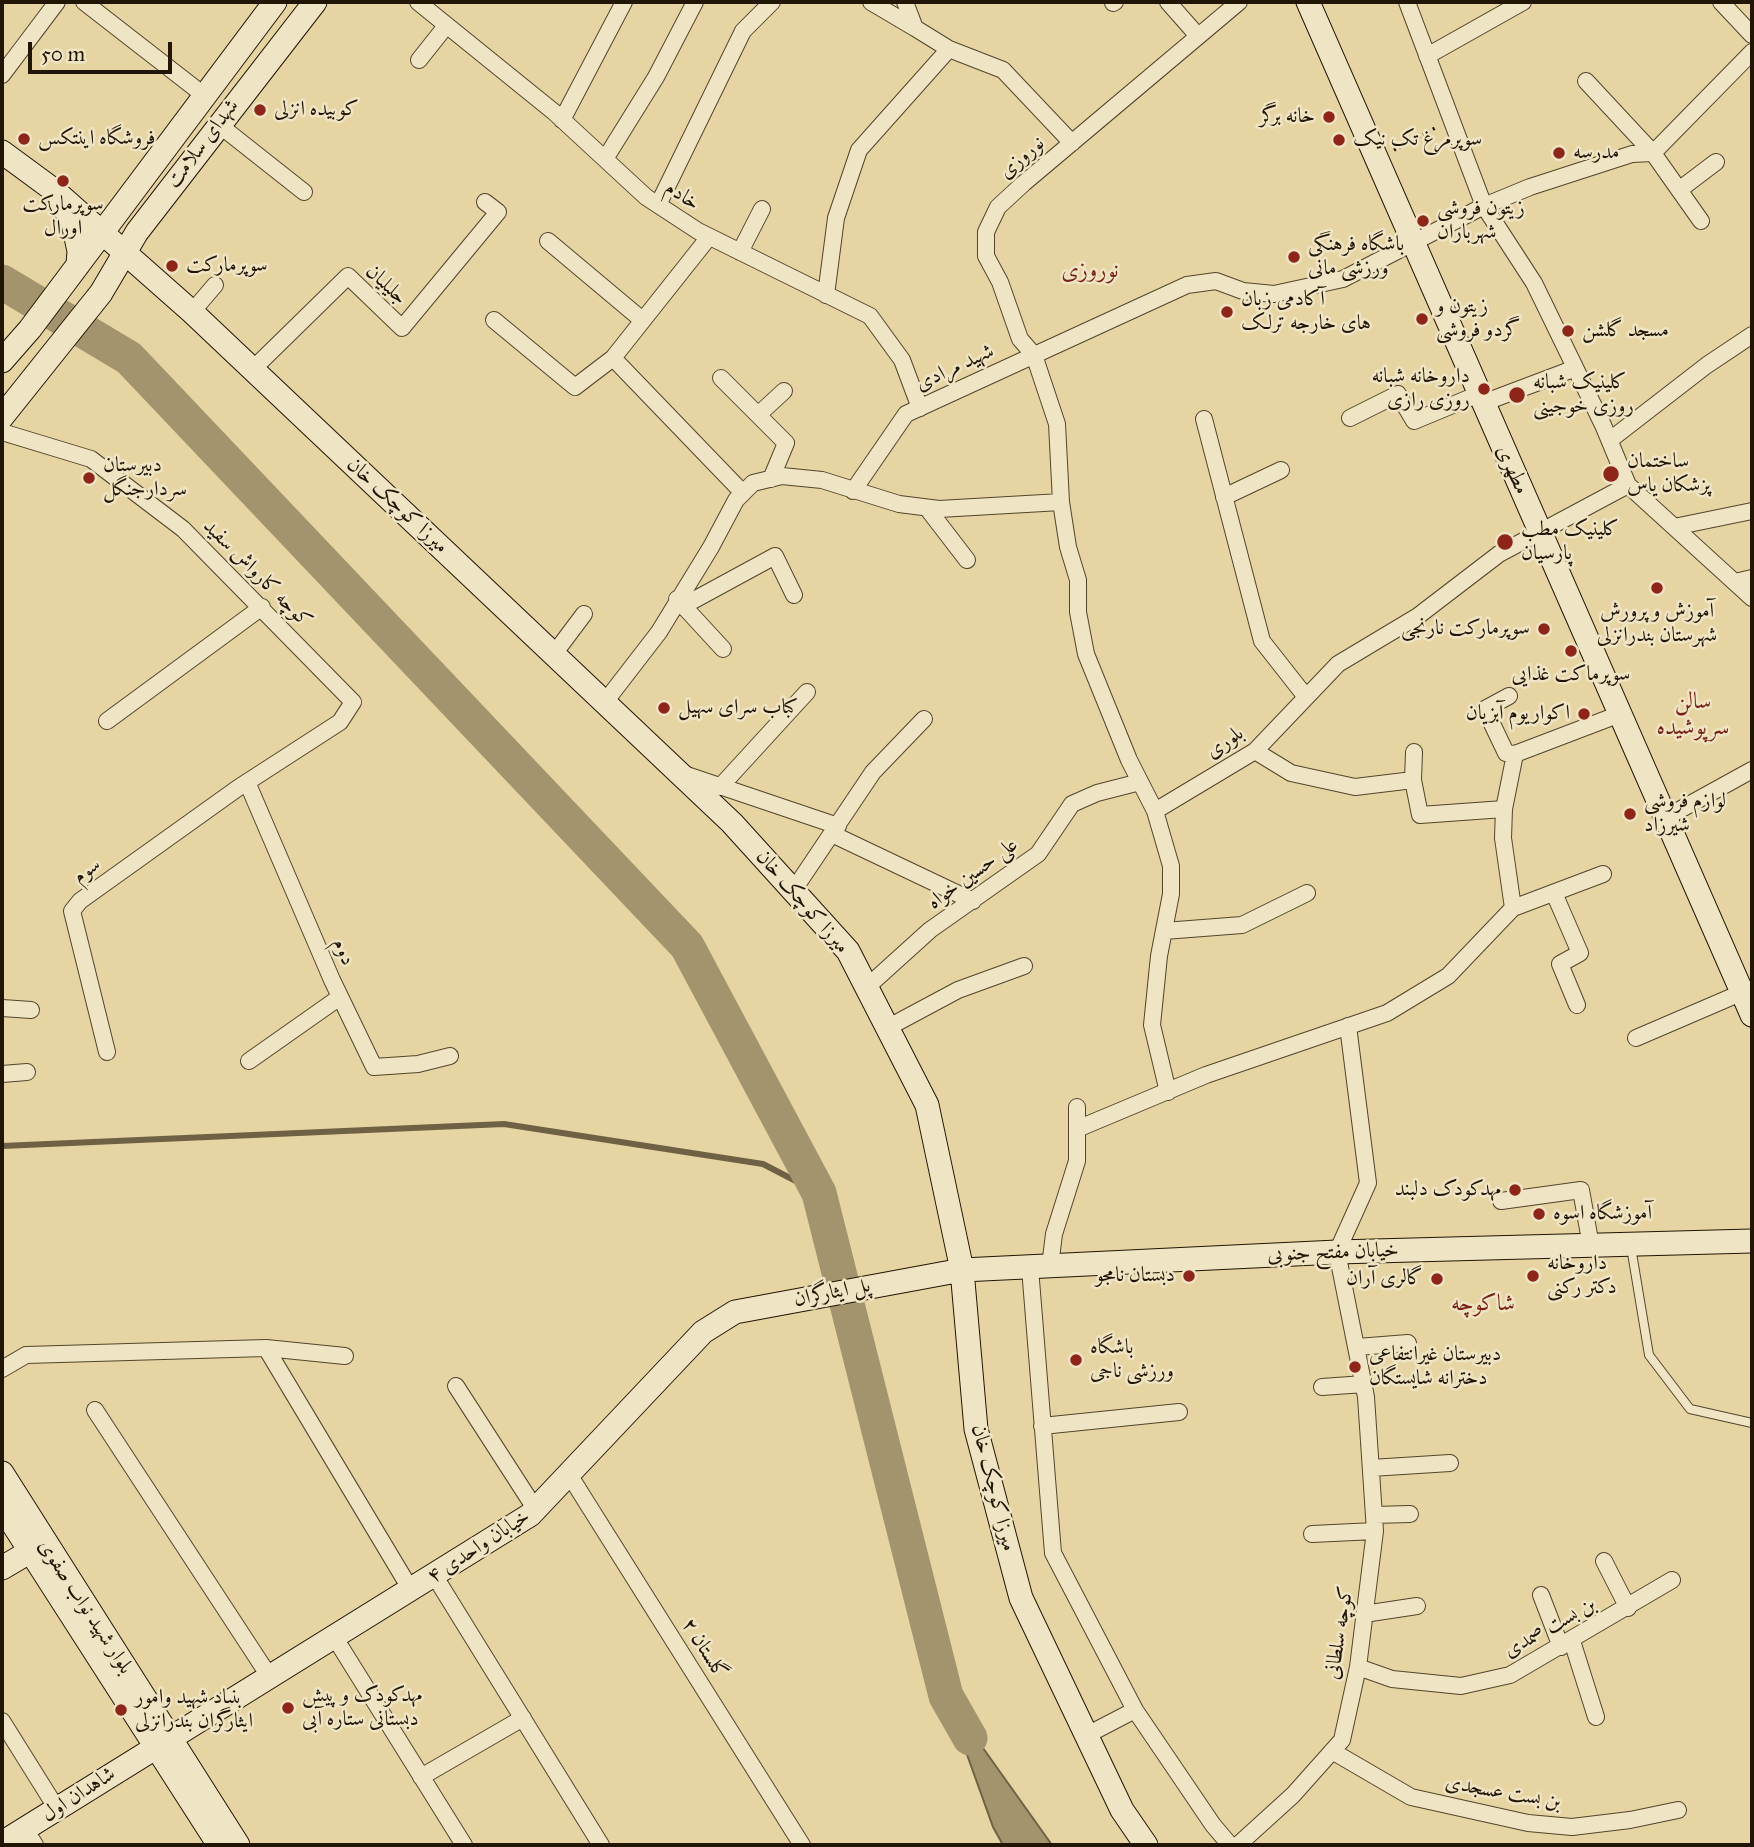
<!DOCTYPE html>
<meta charset="utf-8">
<style>
body{margin:0}
#map{position:relative;width:1754px;height:1847px;overflow:hidden;background:#e6d5a3;font-family:"IM FELL Great Primer",serif}
canvas{display:block}
.frame{position:absolute;inset:0;border:4px solid #211504;pointer-events:none}
.scale{position:absolute;left:28px;top:42px;width:144px;height:32px;box-sizing:border-box;border:4px solid #211504;border-top:0;padding-left:9px;font-size:21px;line-height:24px;white-space:nowrap;color:#211504;-webkit-text-stroke:5px #efe4c3;paint-order:stroke}
</style>
<div id="map">
<canvas width="1754" height="1847"></canvas>
<div class="frame"></div>
<div class="scale">50 m</div>
</div>
<script>
const g = document.querySelector('canvas').getContext('2d');
g.lineJoin = 'round';
function paint(path, color) { g.fillStyle = color; g.fill(path, 'evenodd'); }
const poly = rows => new Path2D(rows.map(r => 'M' + r).join(''));
function stroke(path, color, width, dash) { g.strokeStyle = color; g.lineWidth = width; g.lineCap = dash ? 'butt' : 'round'; g.setLineDash(dash || []); g.stroke(path); }
function label(font, color, halo, rows, align = 'center') {
  g.font = font + ' "IM FELL Great Primer",Amiri,serif'; g.lineWidth = 5; g.setLineDash([]); g.textBaseline = 'middle'; g.strokeStyle = halo; g.fillStyle = color; for (const [text, x, y, turn = 0] of rows) {
    g.save(); g.translate(x, y); g.rotate((+turn || 0) * Math.PI / 180); g.textAlign = isNaN(turn) ? turn : align; if (halo) g.strokeText(text, 0, 0); g.fillText(text, 0, 0); g.restore();
  }
}
const water = poly([
 [946,1696,1052,1845,1003,1845,993,1827,946,1696]
]);
paint(water, '#a3946d');
stroke(water, '#6f6143', 2);
stroke(poly([
 [2,1146,504,1124,763,1164,819,1193]
]), '#6f6143', 6);
stroke(poly([
 [2,282,129,358,687,946,819,1193,946,1696,970,1738]
]), '#a3946d', 35);
const lane = poly([
 [1631,1247,1649,1355,1690,1409,1752,1423]
]);
const street = poly([
 [84,2,205,96],
 [418,2,554,112,646,197,698,231,870,316,902,360,920,408],
 [871,2,915,28],
 [905,2,915,28,949,49,1003,70,1072,143],
 [1168,2,1198,36],
 [1407,2,1484,206,1534,283,1603,425,1628,485,1752,598],
 [1721,2,1752,35],
 [1113,3,1115,2],
 [1427,56,1523,2],
 [419,60,446,26],
 [2,75,57,2],
 [1586,81,1653,153,1701,221],
 [562,120,624,2],
 [218,124,304,192],
 [605,159,656,77,695,2],
 [1679,190,1716,162],
 [658,205,743,31,772,2],
 [548,241,641,319],
 [740,252,762,209],
 [826,295,836,218,859,150,949,49],
 [192,312,215,285],
 [494,320,575,387,613,358,709,237],
 [613,358,743,493],
 [253,369,348,276,402,328,498,212,485,202],
 [721,378,786,443,771,479],
 [1483,403,1573,369],
 [758,415,784,391],
 [1350,418,1398,394,1414,421,1479,394],
 [1204,419,1262,641,1306,697],
 [2,432,91,459,183,529,353,702,340,722,238,788,80,901,72,911,107,1052],
 [1610,440,1707,365,1752,335],
 [853,491,906,414,1187,285,1216,281,1243,291,1274,294,1343,279,1484,206,1530,187,1632,154,1653,153,1752,52],
 [1224,497,1281,470],
 [1061,502,1068,547,1078,580,1078,612,1086,654,1129,760,1155,811,1171,866,1171,894,1159,956,1152,1025,1168,1092],
 [927,508,967,560],
 [1674,527,1752,511],
 [1735,582,1752,578],
 [677,599,723,649],
 [683,606,775,556,794,595],
 [554,654,584,614],
 [1509,696,1485,709,1506,753,1515,754],
 [605,702,659,632,711,547,736,500,753,483,782,476,822,480,899,504,939,509,1061,502,1057,424,1034,355,1020,339,1000,282,986,256,986,232,998,207,1024,183,1239,2],
 [107,721,262,607],
 [1255,751,1291,773,1355,787,1413,780],
 [1414,752,1413,780,1420,815,1504,809],
 [1515,754,1620,714],
 [684,774,838,826],
 [247,782,332,980,374,1067,418,1064,450,1056],
 [720,787,807,692],
 [1155,811,1255,751,1338,664,1418,616,1499,554,1628,485],
 [1665,818,1752,770],
 [832,834,973,901],
 [793,891,873,772,924,719],
 [1554,893,1580,953,1560,964,1577,1005],
 [1513,908,1503,838,1504,809,1515,754],
 [1164,931,1242,925,1307,893],
 [867,987,930,930,1038,854,1072,804,1097,793,1140,782],
 [2,1008,31,1010],
 [887,1028,958,990,1024,966],
 [1636,1038,1750,989],
 [249,1061,340,997],
 [2,1074,27,1072],
 [1077,1129,1206,1075,1387,1013,1448,976,1513,908,1603,874],
 [1501,1201,1581,1190,1591,1246],
 [1050,1266,1054,1234,1077,1161,1077,1107],
 [1030,1268,1053,1553,1135,1710,1213,1825,1230,1845],
 [1357,1347,1408,1343],
 [266,1348,411,1590],
 [2,1369,26,1355,266,1348,345,1356],
 [456,1386,536,1510],
 [1322,1387,1364,1384],
 [95,1410,271,1679],
 [1042,1426,1179,1412],
 [1371,1468,1450,1463],
 [570,1476,802,1845],
 [1374,1515,1410,1514],
 [1312,1534,1375,1531],
 [1604,1561,1628,1608],
 [434,1575,601,1845],
 [1541,1595,1561,1647],
 [1364,1614,1417,1606],
 [335,1638,464,1845],
 [1572,1641,1596,1717],
 [1358,1667,1392,1679,1461,1686,1510,1675,1672,1580],
 [2,1721,57,1809],
 [1087,1735,1135,1710],
 [1332,1751,1411,1797,1528,1823,1572,1827,1630,1820,1678,1810],
 [421,1777,523,1718],
 [25,1829,35,1845],
 [1238,1845,1293,1795,1342,1740,1358,1667,1375,1531,1366,1397,1337,1252,1368,1183,1348,1026]
]);
const secondary = poly([
 [1308,2,1752,1015],
 [2,152,55,191,192,312,732,823,848,951,927,1105,962,1270,976,1429,1021,1598,1122,1810,1146,1845],
 [61,203,73,223,79,251,78,265],
 [2,361,30,329,275,2],
 [2,417,101,293,137,232,315,2],
 [2,1473,238,1845],
 [2,1507,219,1845],
 [2,1568,29,1552],
 [2,1843,530,1515,703,1332,735,1312,962,1270,1337,1252,1752,1241]
]);
stroke(lane, '#52452c', 10);
stroke(street, '#52452c', 18);
stroke(secondary, '#211504', 25);
stroke(poly([
 [1394,150,1437,127]
]), '#211504', 3.5, [2, 3.5]);
stroke(lane, '#efe4c3', 8);
stroke(street, '#efe4c3', 16);
stroke(secondary, '#efe4c3', 23);
for (const [x, y, r, color] of [
 [260,110,7,"#8f2418"],
 [1329,117,7,"#8f2418"],
 [24,139,7,"#8f2418"],
 [1339,140,7,"#8f2418"],
 [1559,153,7,"#8f2418"],
 [63,181,7,"#8f2418"],
 [1423,221,7,"#8f2418"],
 [1294,257,7,"#8f2418"],
 [172,266,7,"#8f2418"],
 [1227,312,7,"#8f2418"],
 [1422,319,7,"#8f2418"],
 [1568,331,7,"#8f2418"],
 [1484,389,7,"#8f2418"],
 [1517,395,9,"#8f2418"],
 [1611,474,9,"#8f2418"],
 [89,478,7,"#8f2418"],
 [1505,542,9,"#8f2418"],
 [1657,588,7,"#8f2418"],
 [1544,629,7,"#8f2418"],
 [1571,651,7,"#8f2418"],
 [664,708,7,"#8f2418"],
 [1584,714,7,"#8f2418"],
 [1630,814,7,"#8f2418"],
 [1515,1190,7,"#8f2418"],
 [1539,1214,7,"#8f2418"],
 [1189,1276,7,"#8f2418"],
 [1533,1276,7,"#8f2418"],
 [1437,1279,7,"#8f2418"],
 [1076,1360,7,"#8f2418"],
 [1355,1367,7,"#8f2418"],
 [288,1708,7,"#8f2418"],
 [121,1710,7,"#8f2418"]
]) { const dot = new Path2D(); dot.arc(x, y, r, 0, 2 * Math.PI); g.fillStyle = color; g.fill(dot); stroke(dot, '#efe4c3', 2.5); }
label('21px', '#211504', '#efe4c3', [
 ["کوبیده انزلی",274,110],
 ["خانه برگر",1315,117,"right"],
 ["فروشگاه اینتکس",38,139],
 ["سوپرمرغ تک نیک",1353,140],
 ["مدرسه",1573,153],
 ["سوپرمارکت",63,205,"center"],
 ["اورال",63,229,"center"],
 ["زیتون فروشی",1437,209],
 ["شهرباران",1437,233],
 ["باشگاه فرهنگی",1308,245],
 ["ورزشی مانی",1308,269],
 ["سوپرمارکت",186,266],
 ["آکادمی زبان",1241,300],
 ["های خارجه ترلک",1241,324],
 ["زیتون و",1436,307],
 ["گردو فروشی",1436,331],
 ["مسجد گلشن",1582,331],
 ["داروخانه شبانه",1470,377,"right"],
 ["روزی رازی",1470,401,"right"],
 ["کلینیک شبانه",1533,383],
 ["روزی خوجینی",1533,407],
 ["ساختمان",1627,462],
 ["پزشکان یاس",1627,486],
 ["دبیرستان",103,466],
 ["سردارجنگل",103,490],
 ["کلینیک مطب",1521,530],
 ["پارسیان",1521,554],
 ["آموزش و پرورش",1657,612,"center"],
 ["شهرستان بندرانزلی",1657,636,"center"],
 ["سوپرمارکت نارنجی",1530,629,"right"],
 ["سوپرماکت غذایی",1571,675,"center"],
 ["کباب سرای سهیل",678,708],
 ["اکواریوم آبزیان",1570,714,"right"],
 ["لوازم فروشی",1644,802],
 ["شیرزاد",1644,826],
 ["مهدکودک دلبند",1501,1190,"right"],
 ["آموزشگاه اسوه",1553,1214],
 ["داروخانه",1547,1264],
 ["دکتر رکنی",1547,1288],
 ["دبستان نامجو",1175,1276,"right"],
 ["گالری آران",1423,1279,"right"],
 ["باشگاه",1090,1348],
 ["ورزشی ناجی",1090,1372],
 ["دبیرستان غیرانتفاعی",1369,1355],
 ["دخترانه شایستگان",1369,1379],
 ["مهدکودک و پیش",302,1696],
 ["دبستانی ستاره آبی",302,1720],
 ["بنیاد شهید وامور",135,1698],
 ["ایثارگران بندرانزلی",135,1722]
], 'left');
label('21px', '#211504', '#efe4c3', [
 ["شهدای سلامت",203,144,-53],
 ["نوروزی",1022,158,-41],
 ["خادم",682,196,33],
 ["جلیلیان",386,285,43],
 ["شهید مرادی",955,368,-25],
 ["مطهری",1512,470,66],
 ["میرزا کوچک خان",397,506,43],
 ["کوچه کارواش سفید",257,574,45],
 ["بلوری",1225,743,-34],
 ["سوم",87,871,-36],
 ["علی حسین خواه",973,874,-36],
 ["میرزا کوچک خان",802,902,49],
 ["دوم",343,952,66],
 ["خیابان مفتح جنوبی",1333,1253,-2],
 ["پل ایثارگران",832,1293,-11],
 ["میرزا کوچک خان",993,1488,76],
 ["خیابان واحدی ۴",479,1547,-33],
 ["بلوار شهید نواب صفوی",85,1607,57],
 ["بن بست صمدی",1550,1628,-29],
 ["کوچه سلطانی",1340,1633,-81],
 ["گلستان ۲",704,1649,58],
 ["بن بست عسجدی",1503,1793,10],
 ["شاهدان اول",79,1795,-33]
]);
label('23px', '#7a1f14', '#efe4c3', [
 ["نوروزی",1090,271],
 ["سالن",1693,702],
 ["سرپوشیده",1693,728],
 ["شاکوچه",1483,1304]
]);
</script>
